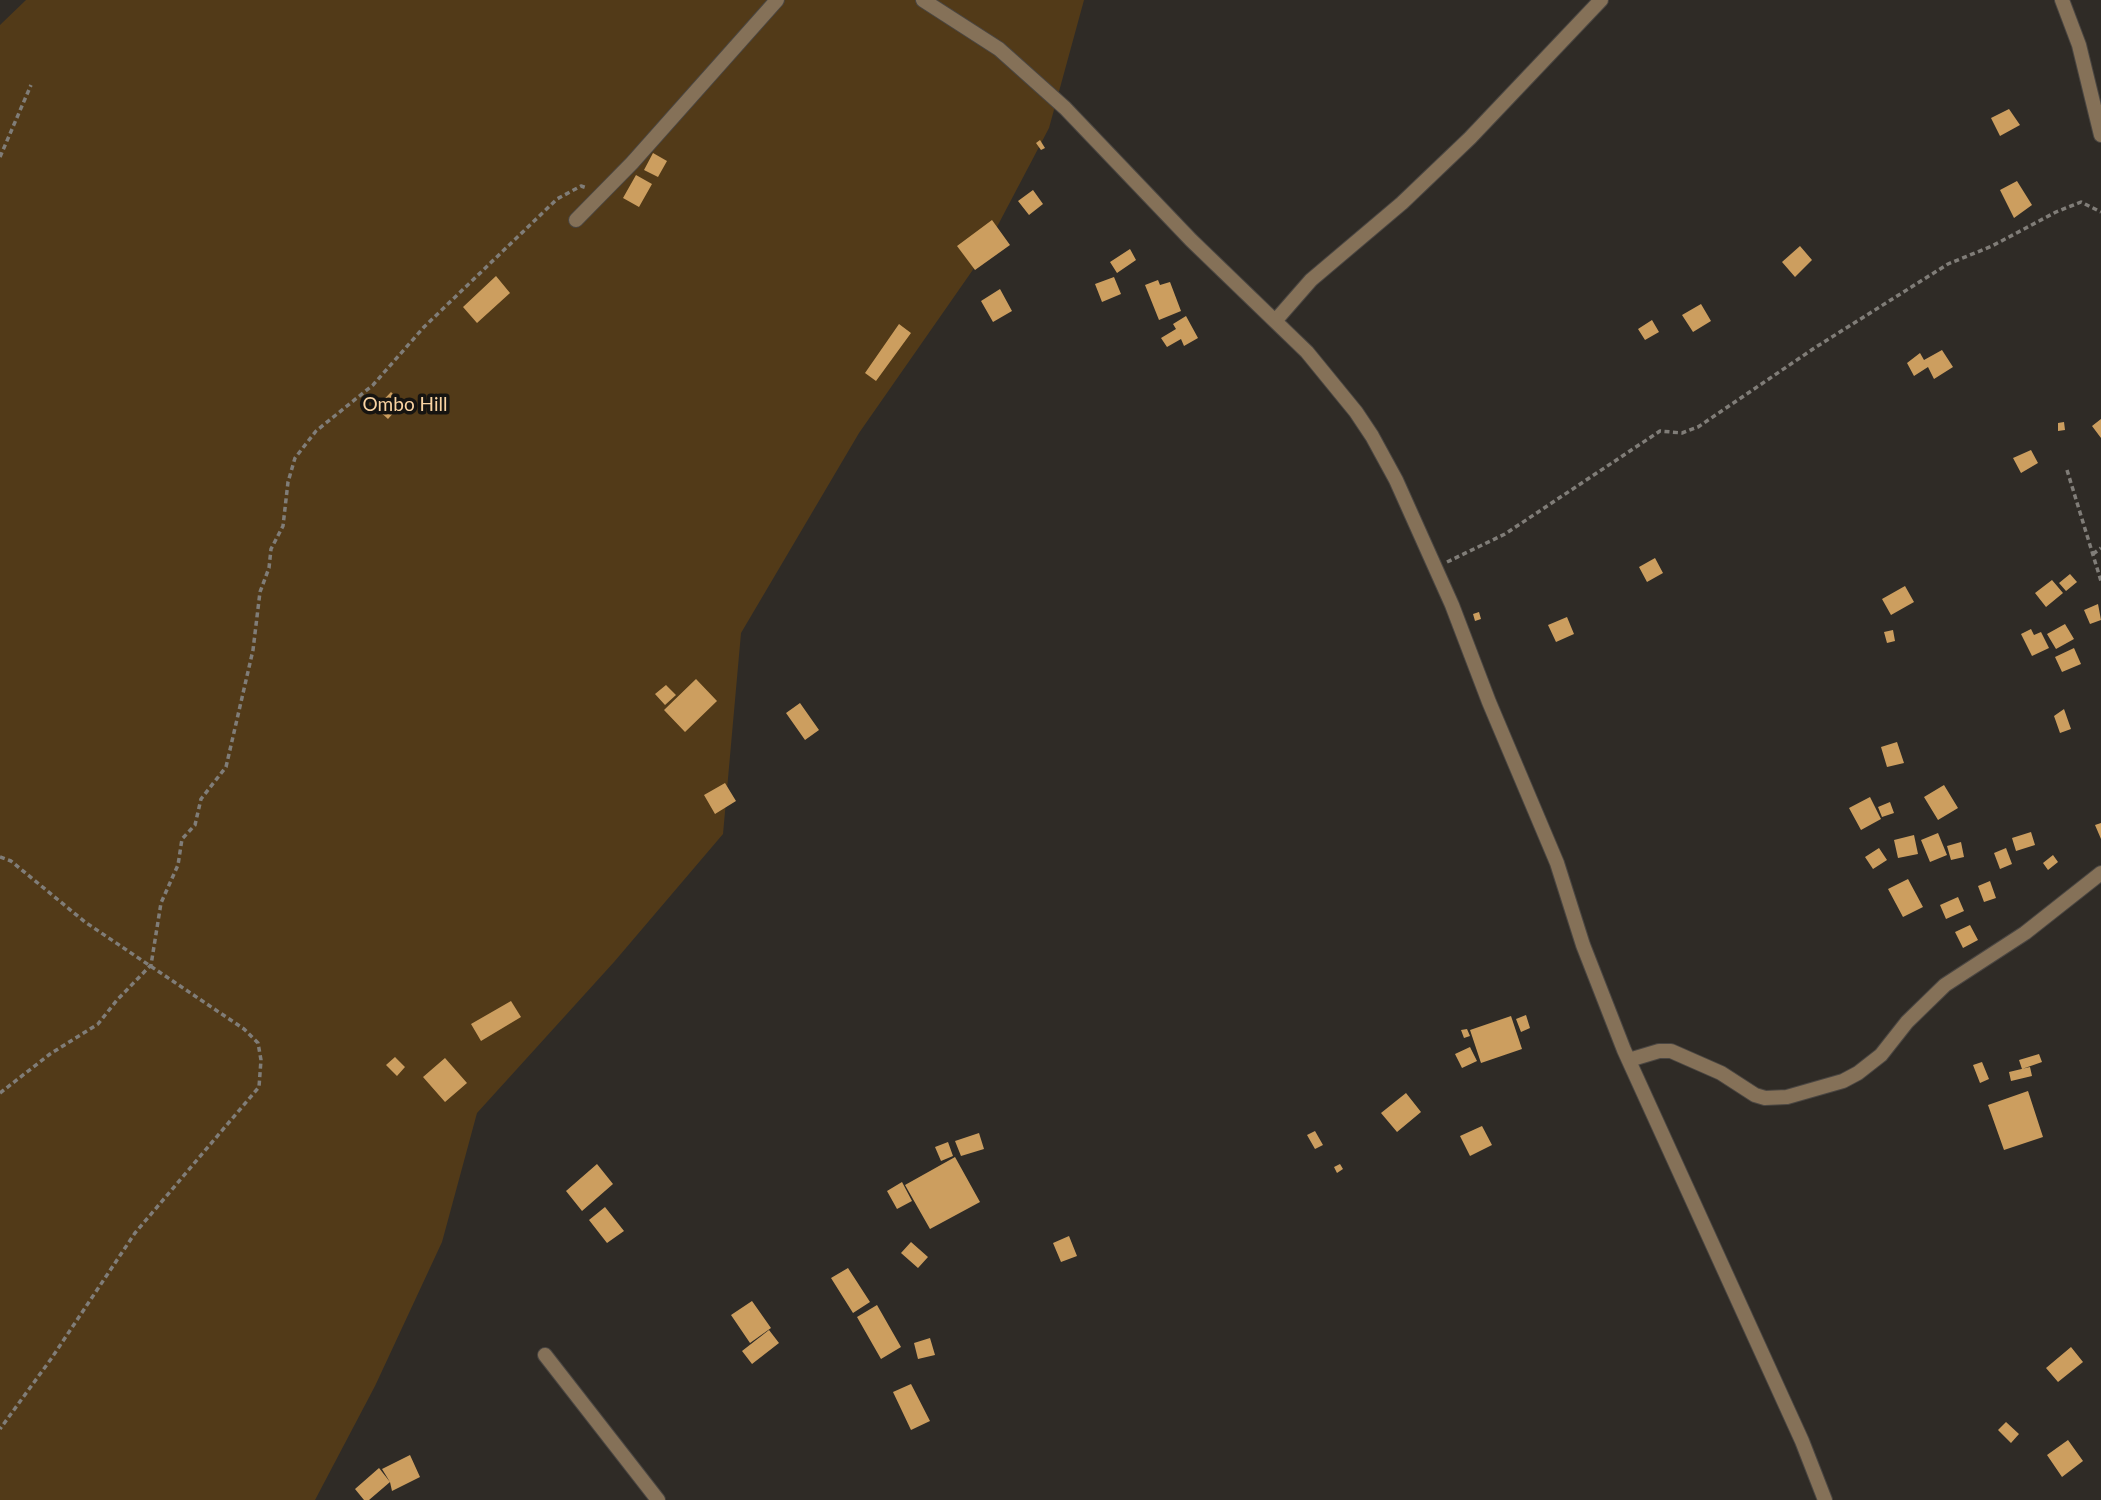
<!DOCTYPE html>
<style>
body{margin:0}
canvas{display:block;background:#2f2b26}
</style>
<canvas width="2101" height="1500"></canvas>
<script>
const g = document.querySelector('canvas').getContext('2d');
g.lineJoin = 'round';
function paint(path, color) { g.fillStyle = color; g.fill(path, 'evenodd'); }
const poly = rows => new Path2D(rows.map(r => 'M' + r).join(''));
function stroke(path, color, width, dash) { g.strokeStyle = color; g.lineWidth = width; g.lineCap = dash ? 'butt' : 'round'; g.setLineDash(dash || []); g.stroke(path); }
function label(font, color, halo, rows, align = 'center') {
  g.font = font + ' Lato,sans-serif'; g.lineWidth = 7; g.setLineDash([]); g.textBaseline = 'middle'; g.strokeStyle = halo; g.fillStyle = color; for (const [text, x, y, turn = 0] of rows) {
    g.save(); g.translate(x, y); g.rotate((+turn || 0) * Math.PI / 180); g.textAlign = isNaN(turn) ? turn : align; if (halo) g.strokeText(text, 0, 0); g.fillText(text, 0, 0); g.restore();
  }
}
paint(poly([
 [26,0,1084,0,1049,128,979,261,859,433,741,633,723,834,614,962,477,1113,442,1242,375,1386,315,1500,0,1500,0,25]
]), '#523a18');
paint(poly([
 [2009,109,2020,125,2000,136,1991,118],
 [1040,140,1045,148,1041,150,1036,143],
 [653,153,667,161,658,177,644,170],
 [636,175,652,184,639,207,623,198],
 [2017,181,2032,205,2014,218,2000,190],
 [1033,190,1043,204,1029,215,1018,201],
 [992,220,1010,245,975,270,957,246],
 [1800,246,1812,260,1795,277,1782,262],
 [1130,249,1136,260,1117,273,1110,262],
 [496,276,510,293,477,323,463,307],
 [1114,277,1121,294,1102,302,1095,284],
 [1158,280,1160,285,1170,282,1181,311,1159,320,1145,285],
 [1000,289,1012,311,993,322,981,301],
 [1701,304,1711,321,1693,332,1682,315],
 [1186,316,1198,338,1184,346,1181,339,1167,347,1161,338,1176,329,1173,324],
 [1652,320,1659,332,1645,340,1638,329],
 [899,324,911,333,876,381,865,373],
 [1942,350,1953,367,1934,379,1928,367,1914,376,1907,363,1920,353,1924,360],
 [391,392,402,403,388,419,376,408],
 [2101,419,2101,438,2092,426],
 [2064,422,2065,430,2058,431,2058,423],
 [2031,450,2038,463,2021,473,2013,458],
 [1655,558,1663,573,1647,582,1639,567],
 [2070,574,2077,582,2066,591,2059,583],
 [2052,580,2063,593,2046,607,2035,593],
 [1905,586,1914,602,1891,615,1882,599],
 [2098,604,2101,620,2090,624,2084,610],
 [1479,612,1481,619,1475,621,1473,614],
 [1567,617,1574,634,1556,642,1548,625],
 [2065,624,2074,639,2056,649,2047,634],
 [2031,629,2034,635,2041,632,2049,648,2032,656,2021,634],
 [1893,630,1895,641,1887,643,1884,632],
 [2074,648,2081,664,2062,672,2055,657],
 [696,679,717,701,685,732,664,710],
 [666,685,676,695,665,705,655,694],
 [800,703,819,730,805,740,786,713],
 [2064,709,2071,729,2060,733,2054,716],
 [1897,742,1904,763,1887,767,1881,747],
 [725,783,736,801,715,814,704,795],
 [1944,785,1958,808,1938,820,1924,797],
 [1870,797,1881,819,1861,830,1849,808],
 [1890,802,1894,813,1882,817,1878,807],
 [2101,823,2101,839,2095,825],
 [2031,832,2035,845,2016,851,2012,838],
 [1938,833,1947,855,1930,862,1921,840],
 [1914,835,1918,854,1898,858,1894,840],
 [1961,842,1964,857,1951,860,1947,846],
 [1879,848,1887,860,1873,869,1865,857],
 [2006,848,2012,864,2000,869,1994,853],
 [2053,855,2058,862,2048,870,2043,863],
 [1908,879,1923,907,1903,917,1888,889],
 [1990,881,1996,898,1984,902,1978,886],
 [1958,897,1964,911,1946,919,1940,905],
 [1970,925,1978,940,1963,948,1955,932],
 [511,1001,521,1017,481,1041,471,1024],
 [1526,1015,1530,1028,1521,1032,1516,1019],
 [1511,1016,1522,1049,1481,1063,1470,1030],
 [1467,1029,1470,1036,1464,1038,1461,1030],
 [1470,1047,1477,1061,1462,1068,1455,1054],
 [2039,1054,2042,1062,2022,1069,2019,1060],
 [395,1057,405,1067,397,1076,386,1065],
 [445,1058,467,1083,445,1102,423,1077],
 [1982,1062,1989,1079,1980,1083,1973,1065],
 [2030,1067,2032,1076,2011,1081,2009,1072],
 [2028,1091,2043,1137,2004,1150,1988,1105],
 [1406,1093,1421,1112,1397,1132,1381,1113],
 [1482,1126,1492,1145,1470,1156,1460,1136],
 [1315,1131,1323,1145,1315,1149,1307,1135],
 [979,1133,984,1149,961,1156,955,1141],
 [948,1142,953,1156,941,1161,935,1147],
 [955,1157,980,1202,930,1229,905,1185],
 [597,1164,613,1184,582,1211,566,1191],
 [1340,1164,1343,1169,1337,1173,1334,1167],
 [902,1182,912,1201,897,1209,887,1191],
 [605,1207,624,1231,607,1243,589,1220],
 [1069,1236,1077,1256,1061,1262,1053,1243],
 [911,1242,928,1257,918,1268,901,1253],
 [848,1268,870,1302,853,1313,831,1278],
 [752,1301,771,1328,750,1343,731,1315],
 [877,1305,901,1347,881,1359,857,1317],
 [769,1330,779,1343,752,1364,742,1351],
 [930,1338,935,1355,918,1359,914,1343],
 [2071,1347,2083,1362,2058,1382,2046,1368],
 [911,1384,930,1421,911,1430,893,1392],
 [2006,1422,2019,1434,2011,1443,1998,1430],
 [2068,1440,2083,1461,2062,1477,2047,1455],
 [410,1455,420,1477,392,1491,390,1482,382,1469],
 [379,1468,390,1482,369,1500,364,1500,355,1489]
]), '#cc9e5f');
const street = poly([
 [923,0,999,49,1065,108,1191,240,1307,352,1356,412,1372,436,1396,480,1452,605,1489,702,1557,863,1583,945,1624,1050,1802,1441,1825,1500],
 [2062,0,2079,45,2101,135],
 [576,220,632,163,777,0],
 [1276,320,1311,280,1402,203,1470,138,1601,0],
 [1629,1060,1659,1051,1671,1051,1721,1073,1755,1095,1765,1098,1787,1097,1843,1081,1858,1073,1881,1055,1907,1022,1945,985,2025,933,2101,873],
 [545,1355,658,1500]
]);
stroke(street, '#4a4642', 16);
stroke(poly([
 [0,157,31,85],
 [2067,470,2101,581],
 [2093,554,2101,548],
 [1447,562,1505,534,1660,431,1682,433,1698,427,1816,347,1948,264,1992,246,2056,212,2081,202,2101,212],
 [0,857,11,861,85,922,244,1029,258,1043,261,1060,259,1087,135,1233,51,1359,0,1429],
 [0,1093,50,1054,98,1024,117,1000,151,965,161,903,178,865,182,839,195,825,201,799,226,767,253,650,260,592,269,568,271,549,283,526,288,482,295,458,316,431,373,385,424,327,557,199,581,186,587,188]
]), '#807d78', 3.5, [5, 3.5]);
stroke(street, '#857158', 14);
label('19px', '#f9d3a2', '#161411', [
 ["Ombo Hill",405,405]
]);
</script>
